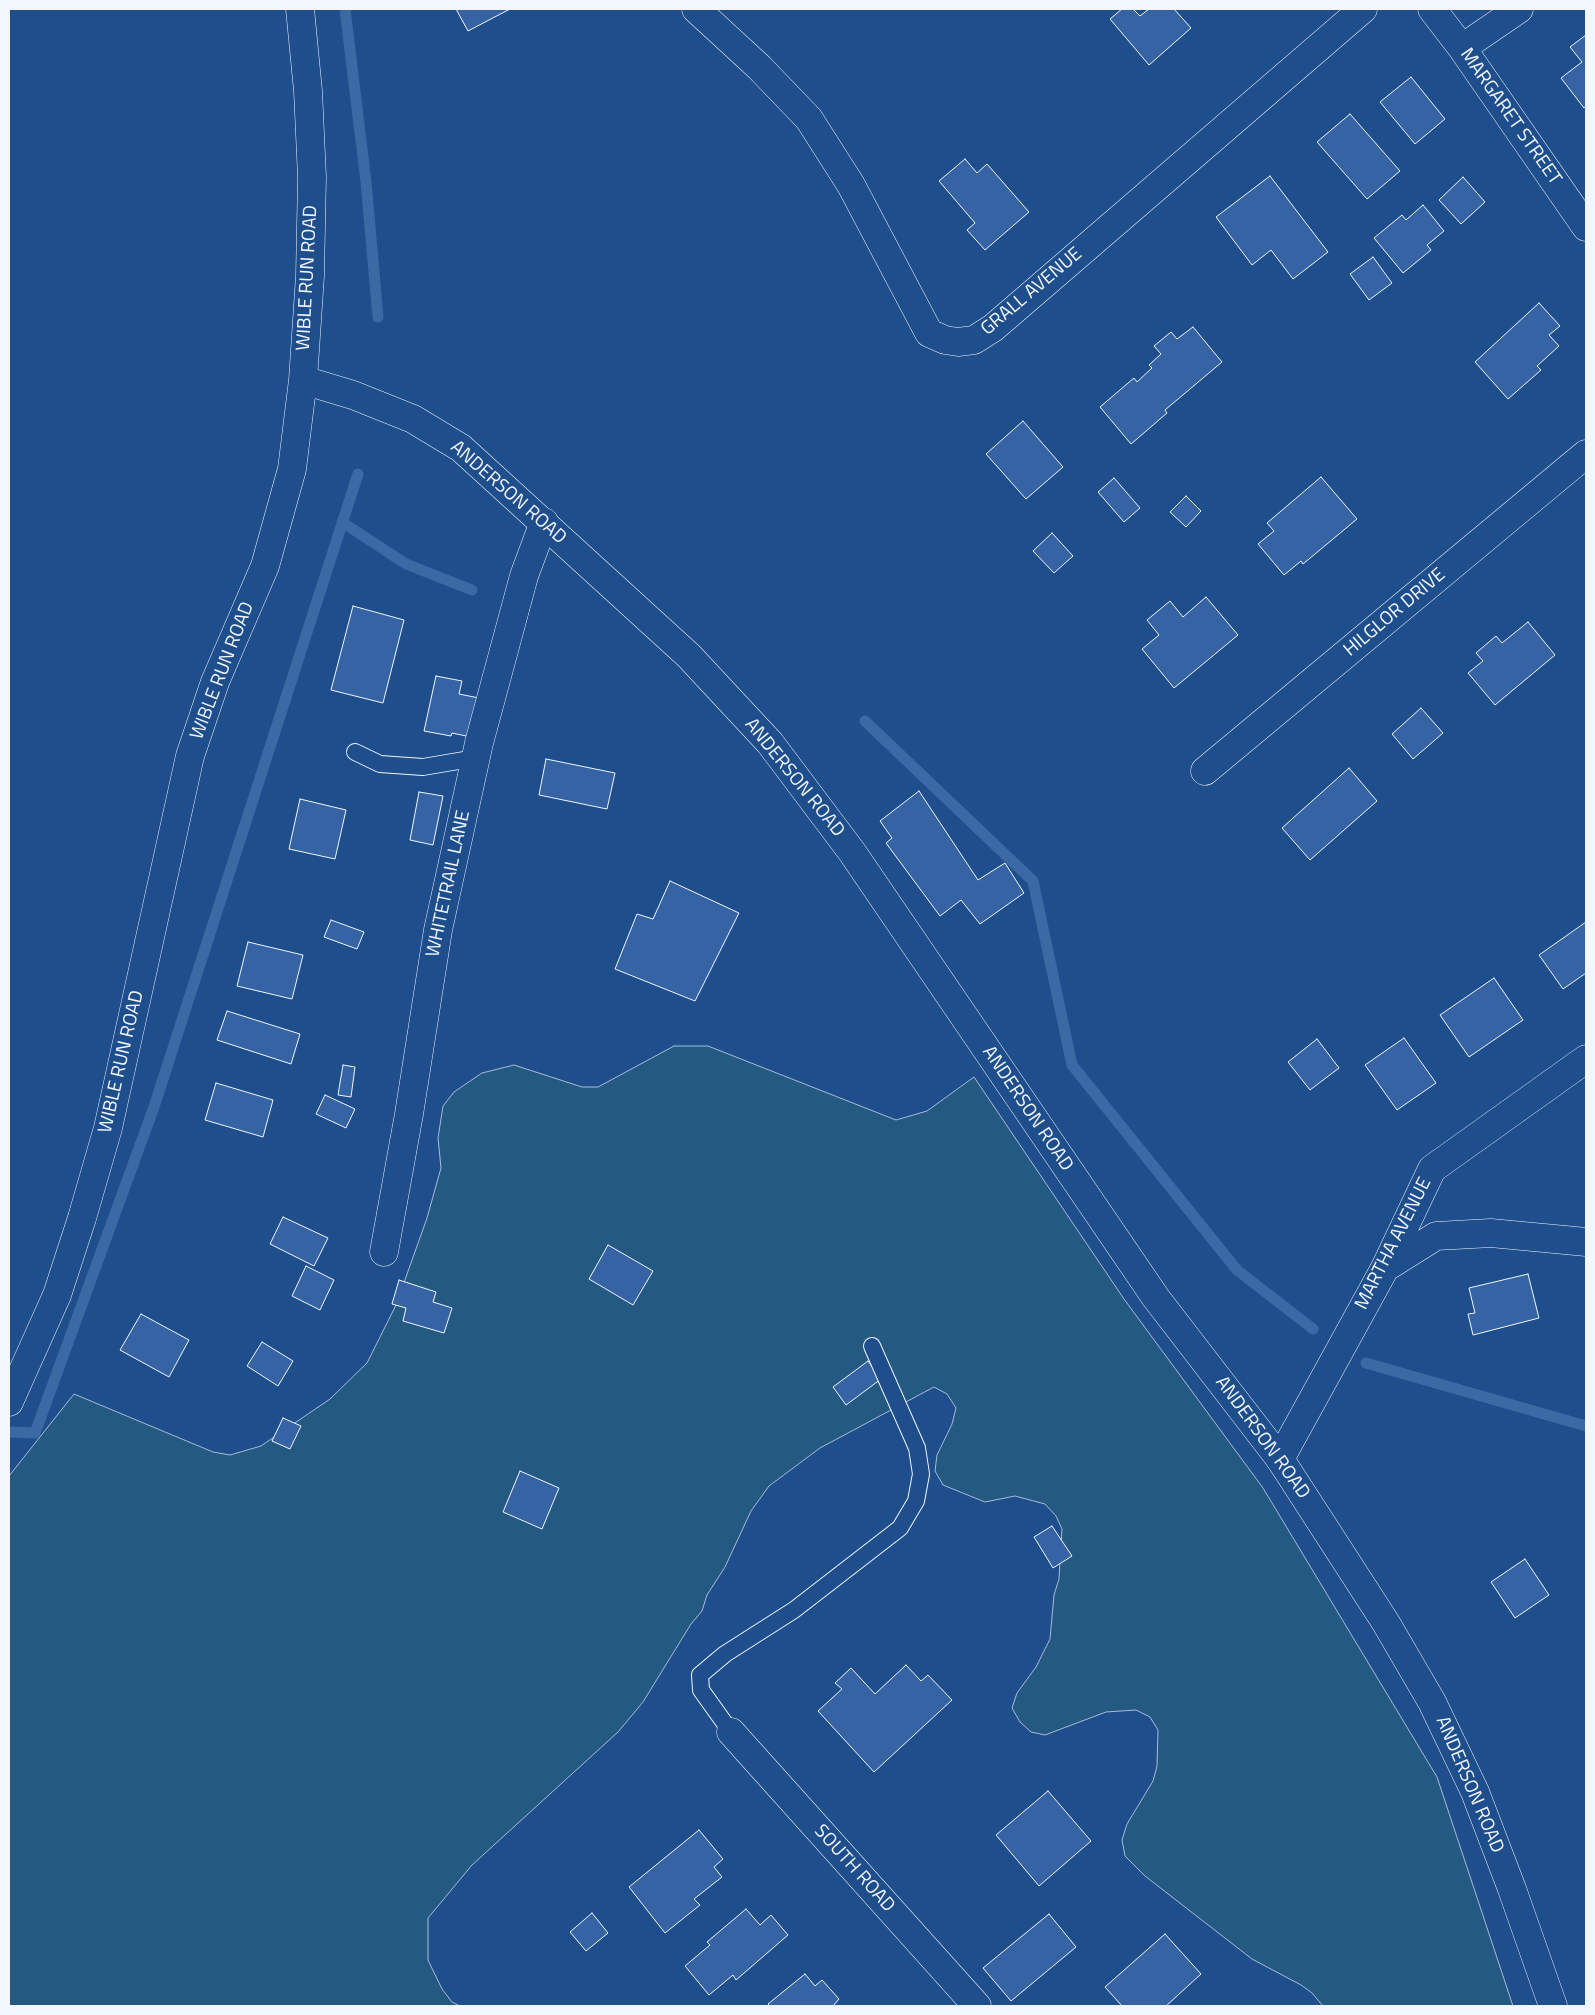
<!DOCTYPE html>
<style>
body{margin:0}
#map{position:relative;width:1595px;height:2015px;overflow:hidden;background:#1f4e8c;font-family:"Titillium Web",sans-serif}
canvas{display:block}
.frame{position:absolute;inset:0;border:10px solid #f2f6ff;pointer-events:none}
</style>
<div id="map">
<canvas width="1595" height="2015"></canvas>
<div class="frame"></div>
</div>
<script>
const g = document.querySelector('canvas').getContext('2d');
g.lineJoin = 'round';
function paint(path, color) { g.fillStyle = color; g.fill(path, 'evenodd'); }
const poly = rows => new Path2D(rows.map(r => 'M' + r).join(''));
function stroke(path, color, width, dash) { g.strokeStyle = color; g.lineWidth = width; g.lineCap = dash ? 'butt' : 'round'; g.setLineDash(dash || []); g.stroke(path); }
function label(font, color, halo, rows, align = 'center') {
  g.font = font + ' "Titillium Web",sans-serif'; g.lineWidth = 4; g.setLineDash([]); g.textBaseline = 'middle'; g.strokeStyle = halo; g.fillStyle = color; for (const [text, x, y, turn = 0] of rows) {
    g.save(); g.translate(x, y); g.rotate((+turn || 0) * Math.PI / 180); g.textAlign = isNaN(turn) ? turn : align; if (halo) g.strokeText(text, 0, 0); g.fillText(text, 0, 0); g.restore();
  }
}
const green = poly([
 [674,1046,708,1046,896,1120,927,1111,974,1077,1124,1299,1263,1488,1437,1777,1513,2006,1323,2006,1312,1993,1301,1985,1252,1959,1145,1876,1125,1856,1122,1840,1127,1824,1153,1781,1157,1766,1158,1730,1150,1717,1136,1710,1106,1712,1045,1735,1031,1732,1020,1722,1012,1708,1017,1693,1036,1667,1050,1639,1054,1595,1059,1579,1062,1529,1056,1516,1045,1504,1015,1496,985,1502,943,1485,935,1471,937,1455,952,1424,956,1408,947,1394,934,1387,820,1448,769,1486,751,1511,725,1567,707,1595,702,1611,691,1624,643,1702,618,1732,472,1865,428,1918,428,1960,442,1989,452,2002,460,2006,9,2006,9,1476,74,1394,213,1452,230,1455,261,1446,330,1399,367,1363,396,1305,427,1218,441,1168,438,1138,443,1106,454,1092,482,1073,514,1065,582,1087,598,1087,674,1046]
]);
paint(green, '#245a82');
stroke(green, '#a8bbd7', 1);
stroke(poly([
 [345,9,366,182,378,317],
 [342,522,406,564,472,590],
 [865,721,1033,881,1072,1065,1237,1270,1313,1329],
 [1366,1363,1586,1426],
 [9,1432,35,1433,154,1107,358,474]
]), '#3b69a3', 11);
const building = poly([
 [456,9,510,9,468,31,456,9],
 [1122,9,1133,9,1140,16,1149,9,1174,9,1191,28,1149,65,1110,19,1122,9],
 [1586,35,1586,106,1584,108,1561,78,1582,62,1570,47,1586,35],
 [1411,77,1445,119,1415,144,1380,102,1411,77],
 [1350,114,1400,171,1367,199,1317,142,1350,114],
 [965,159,977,173,987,164,1029,212,985,250,967,230,975,223,939,181,965,159],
 [1270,176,1328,252,1293,279,1271,250,1252,265,1216,217,1270,176],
 [1463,177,1485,202,1461,224,1439,200,1463,177],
 [1423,205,1444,231,1427,245,1431,250,1403,273,1374,238,1402,215,1406,220,1423,205],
 [1373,257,1392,283,1369,300,1350,274,1373,257],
 [1539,303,1560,326,1549,335,1559,346,1537,366,1541,370,1508,399,1475,362,1539,303],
 [1193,327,1222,362,1165,410,1167,413,1131,444,1100,407,1134,378,1137,382,1152,368,1149,365,1161,354,1154,346,1171,332,1177,339,1193,327],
 [1023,421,1063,467,1026,499,986,454,1023,421],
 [1321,477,1357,519,1303,564,1301,561,1284,575,1258,544,1274,531,1267,523,1321,477],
 [1114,478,1140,508,1124,522,1098,492,1114,478],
 [1186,496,1201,511,1186,527,1170,512,1186,496],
 [1052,533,1073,556,1054,573,1033,551,1052,533],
 [1206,597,1238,635,1174,688,1142,649,1159,635,1147,620,1170,601,1183,617,1206,597],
 [353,606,404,620,383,703,331,690,353,606],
 [1528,622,1555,655,1495,705,1468,673,1483,661,1476,653,1496,636,1502,643,1528,622],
 [436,676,462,681,459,694,479,698,471,737,452,733,451,736,424,731,436,676],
 [1421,708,1443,733,1413,759,1392,734,1421,708],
 [546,759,615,773,607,809,539,795,546,759],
 [1349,768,1377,801,1310,860,1282,828,1349,768],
 [919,791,978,880,1005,863,1024,893,980,924,961,900,940,916,886,843,892,838,880,821,919,791],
 [419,792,443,796,433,845,410,840,419,792],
 [300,799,346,810,335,859,289,849,300,799],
 [670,881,739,913,695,1001,615,969,637,914,653,919,670,881],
 [331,920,364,932,357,949,324,937,331,920],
 [1586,922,1586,973,1563,989,1539,955,1586,922],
 [248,942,303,955,292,999,237,986,248,942],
 [1494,978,1523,1020,1469,1057,1440,1015,1494,978],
 [227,1011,300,1034,291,1064,217,1040,227,1011],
 [1404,1038,1436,1083,1397,1110,1365,1065,1404,1038],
 [1317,1039,1339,1068,1310,1090,1288,1062,1317,1039],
 [343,1065,355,1067,351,1097,338,1095,343,1065],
 [216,1083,273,1100,263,1137,205,1120,216,1083],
 [325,1095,355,1109,346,1128,316,1114,325,1095],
 [283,1217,328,1238,314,1266,270,1244,283,1217],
 [608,1245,653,1271,633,1305,589,1279,608,1245],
 [306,1266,334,1280,320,1310,292,1296,306,1266],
 [1528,1274,1539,1318,1473,1335,1468,1314,1475,1313,1469,1288,1528,1274],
 [399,1280,436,1292,433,1302,452,1308,444,1333,403,1321,406,1308,392,1304,399,1280],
 [141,1314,189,1340,169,1377,120,1350,141,1314],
 [262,1342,293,1361,278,1386,247,1366,262,1342],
 [868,1361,881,1379,846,1405,833,1387,868,1361],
 [283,1418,301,1426,290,1449,272,1441,283,1418],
 [520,1471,559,1488,542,1529,503,1512,520,1471],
 [1052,1526,1072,1556,1053,1568,1034,1537,1052,1526],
 [1525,1559,1549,1595,1515,1618,1491,1582,1525,1559],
 [906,1665,921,1681,928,1675,952,1700,874,1772,818,1711,842,1689,835,1683,851,1668,875,1694,906,1665],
 [1048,1791,1091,1841,1039,1886,996,1835,1048,1791],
 [699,1830,723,1859,714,1867,722,1877,694,1899,700,1905,665,1933,629,1887,699,1830],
 [746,1909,760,1925,771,1915,788,1935,736,1980,733,1975,709,1995,685,1966,710,1945,707,1942,746,1909],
 [592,1913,608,1933,586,1951,570,1932,592,1913],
 [1049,1914,1076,1947,1011,2001,983,1968,1049,1914],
 [1165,1934,1201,1974,1166,2006,1122,2006,1105,1987,1165,1934],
 [805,1974,815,1986,822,1980,839,1999,833,2006,770,2006,768,2004,805,1974]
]);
paint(building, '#3563a3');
stroke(building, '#f2f6ff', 1);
const lane = poly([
 [355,752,380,764,423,767,476,758],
 [731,1732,701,1690,700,1675,725,1654,794,1610,900,1528,916,1501,921,1474,917,1448,872,1346]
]);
const street = poly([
 [696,9,759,67,809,119,851,185,929,333,945,340,958,342,974,340,993,328,1363,9],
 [1432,9,1462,48,1586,227],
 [1462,48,1519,9],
 [1205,771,1586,454],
 [384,1252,409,1114,438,930,479,743,524,576,544,522],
 [1385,1268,1436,1236,1491,1233,1586,1242],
 [1280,1459,1385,1268,1432,1169,1586,1059],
 [731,1732,977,2006]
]);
const secondary = poly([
 [303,380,353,395,413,419,461,448,689,656,770,743,852,852,1156,1298,1280,1459,1386,1623,1432,1702,1475,1792,1512,1889,1553,2006],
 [9,1402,57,1295,82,1218,108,1128,190,756,215,682,265,566,292,469,303,380,310,276,312,177,308,91,300,9]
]);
stroke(lane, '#f2f6ff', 18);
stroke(street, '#f2f6ff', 29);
stroke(secondary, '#f2f6ff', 29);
stroke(lane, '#1f4e8c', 16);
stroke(street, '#1f4e8c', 28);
stroke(secondary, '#1f4e8c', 28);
label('19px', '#f2f6ff', '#1f4e8c', [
 ["MARGARET STREET",1510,117,55],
 ["WIBLE RUN ROAD",308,278,-87],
 ["GRALL AVENUE",1032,292,-40],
 ["ANDERSON ROAD",508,493,41],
 ["HILGLOR DRIVE",1395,613,-40],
 ["WIBLE RUN ROAD",223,671,-69],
 ["ANDERSON ROAD",794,778,51],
 ["WHITETRAIL LANE",449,884,-78],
 ["WIBLE RUN ROAD",122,1062,-77],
 ["ANDERSON ROAD",1027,1109,56],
 ["MARTHA AVENUE",1394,1244,-63],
 ["ANDERSON ROAD",1262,1438,54],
 ["ANDERSON ROAD",1469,1785,67],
 ["SOUTH ROAD",854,1869,48]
]);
</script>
